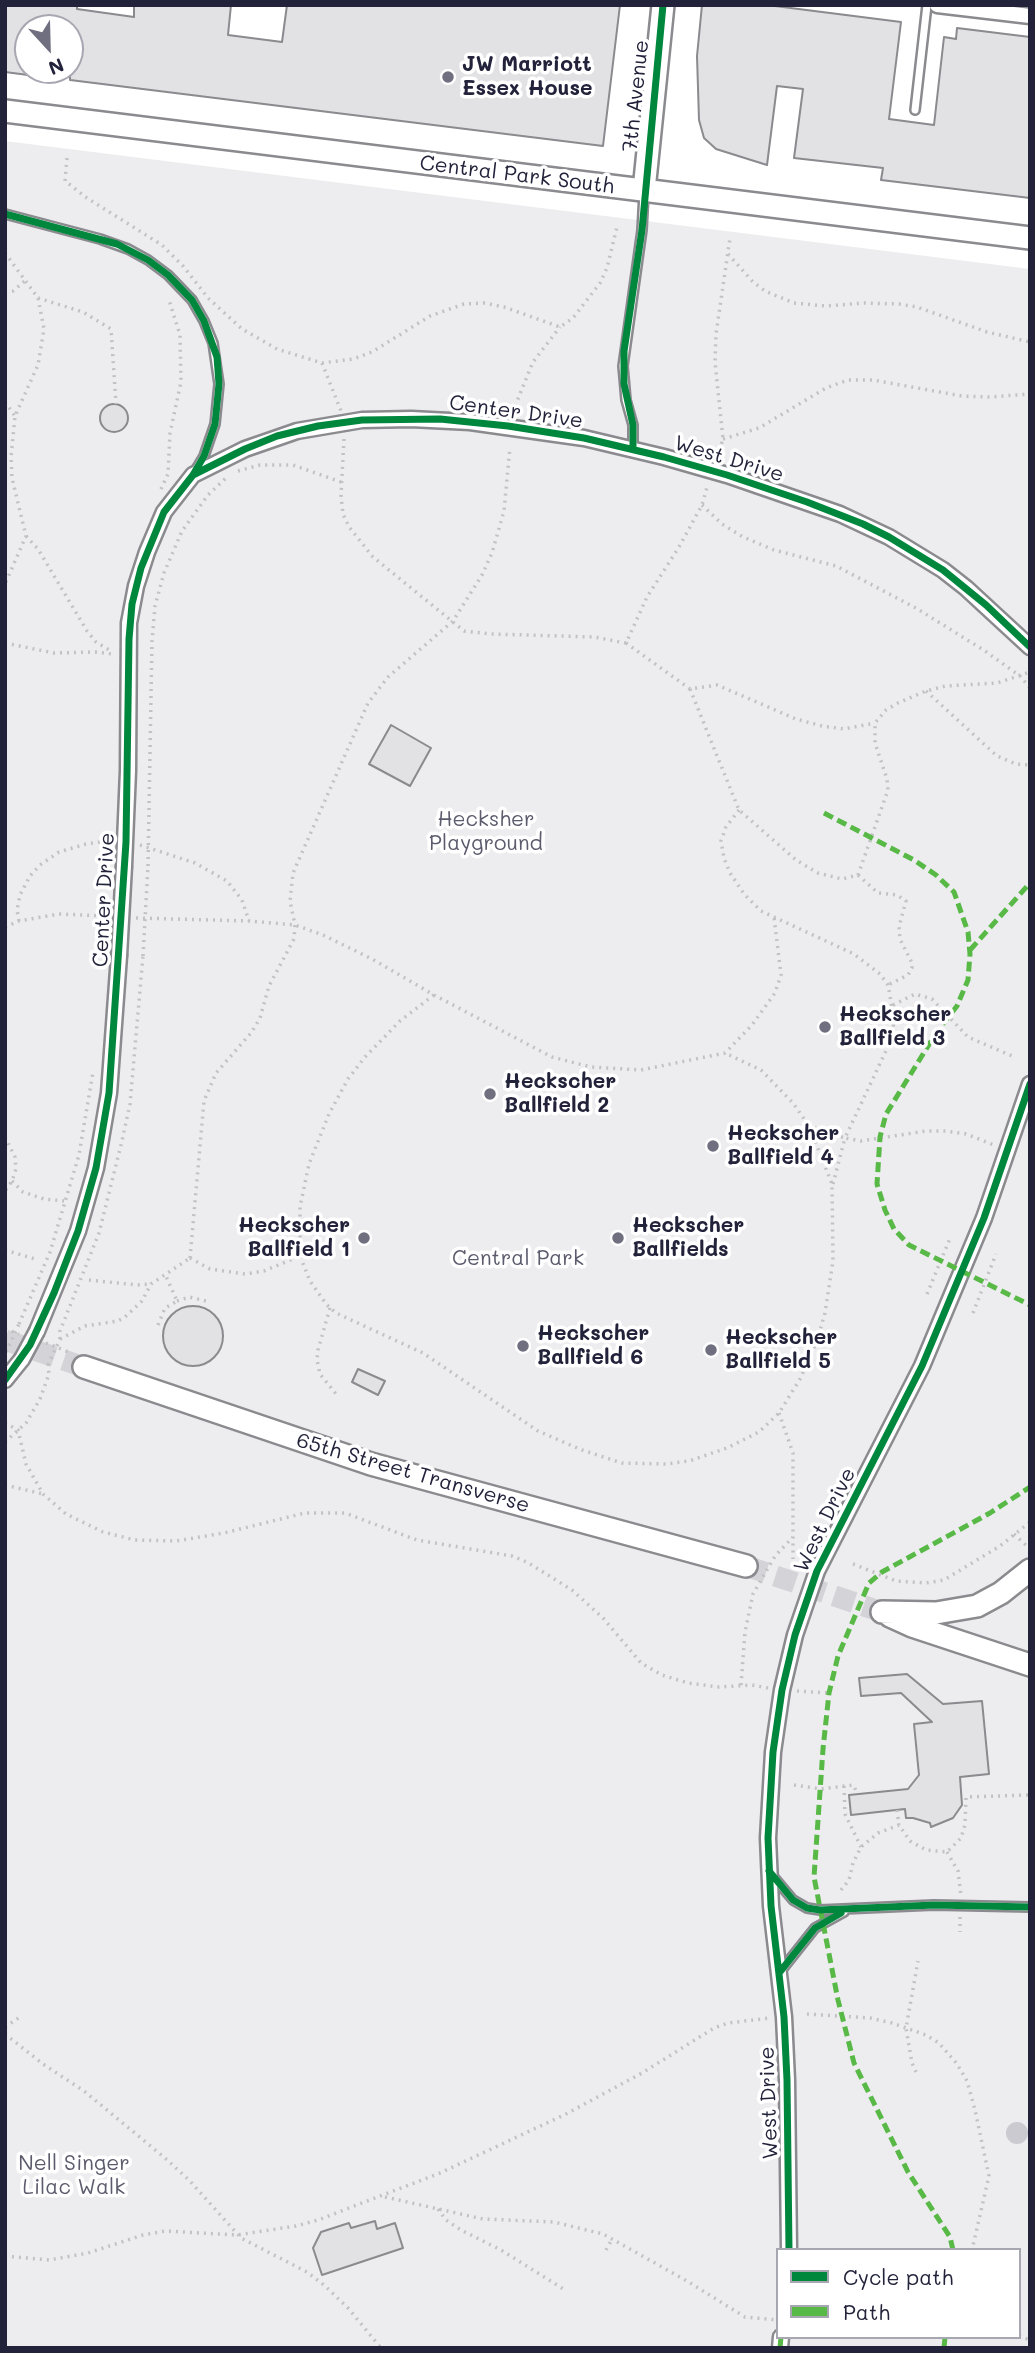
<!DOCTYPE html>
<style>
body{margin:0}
#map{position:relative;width:1035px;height:2353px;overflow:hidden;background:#fff;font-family:Mali,sans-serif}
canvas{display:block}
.frame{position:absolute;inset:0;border:7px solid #22223b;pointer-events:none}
.legend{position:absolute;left:776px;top:2248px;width:245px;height:91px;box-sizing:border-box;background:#fff;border:2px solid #a7a7b1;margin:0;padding:9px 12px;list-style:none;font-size:21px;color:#22223b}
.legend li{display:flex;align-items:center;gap:14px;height:35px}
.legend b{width:35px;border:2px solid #a7a7b1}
.north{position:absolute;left:14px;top:14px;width:70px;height:70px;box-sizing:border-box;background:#fff;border:2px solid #a7a7b1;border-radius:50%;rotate:158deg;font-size:19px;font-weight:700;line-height:28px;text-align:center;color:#22223b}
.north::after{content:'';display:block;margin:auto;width:24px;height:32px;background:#6f6f80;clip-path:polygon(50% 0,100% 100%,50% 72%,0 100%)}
</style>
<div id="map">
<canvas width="1035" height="2353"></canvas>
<div class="frame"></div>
<ul class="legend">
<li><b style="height:9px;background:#00873e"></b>Cycle path</li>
<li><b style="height:9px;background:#58b947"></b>Path</li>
</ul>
<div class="north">N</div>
</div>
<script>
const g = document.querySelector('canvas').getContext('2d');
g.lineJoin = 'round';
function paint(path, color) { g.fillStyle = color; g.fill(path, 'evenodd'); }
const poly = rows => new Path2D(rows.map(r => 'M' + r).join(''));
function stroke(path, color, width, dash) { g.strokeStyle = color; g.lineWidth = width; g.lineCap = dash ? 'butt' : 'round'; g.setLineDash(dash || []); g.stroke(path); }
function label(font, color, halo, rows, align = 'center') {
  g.font = font + ' Mali,sans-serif'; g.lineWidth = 7; g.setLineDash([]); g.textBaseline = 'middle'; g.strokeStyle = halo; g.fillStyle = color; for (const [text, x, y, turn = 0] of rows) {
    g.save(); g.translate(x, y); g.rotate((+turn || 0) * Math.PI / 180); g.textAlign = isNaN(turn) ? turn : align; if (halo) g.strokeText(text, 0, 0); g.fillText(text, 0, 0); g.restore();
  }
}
paint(poly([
 [5,141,1030,269,1030,2348,5,2348],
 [778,2250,1019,2250,1019,2337,778,2337]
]), '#ededef');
paint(poly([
 '1006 2133a11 11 0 1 1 22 0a11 11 0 1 1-22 0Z'
]), '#cacad0');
const building = poly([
 [5,5,77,5,77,9,134,17,134,5,231,5,228,35,282,42,287,5,620,5,603,146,70,80,70,28,28,28,28,75,5,72,5,5],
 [702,5,767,5,901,22,889,119,934,125,944,37,956,39,957,28,1030,37,1030,198,881,180,883,168,794,158,803,89,777,86,767,165,716,149,704,138,699,120,697,56,702,5],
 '100 418a14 14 0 1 1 28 0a14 14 0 1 1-28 0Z',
 [391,725,431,748,410,786,369,764,391,725],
 '163 1336a30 30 0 1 1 60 0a30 30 0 1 1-60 0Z',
 [358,1369,385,1381,378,1395,352,1382,358,1369],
 [907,1674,943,1704,982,1701,989,1774,960,1777,962,1805,953,1818,931,1827,930,1823,913,1818,906,1818,905,1809,851,1815,849,1795,908,1789,919,1775,914,1724,932,1722,901,1693,861,1696,859,1678,907,1674],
 [375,2221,377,2229,395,2223,403,2248,322,2275,313,2248,321,2232,349,2223,351,2228,375,2221]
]);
paint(building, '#e2e2e4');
stroke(building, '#8a8a8f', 2);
stroke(poly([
 [5,1340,84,1367],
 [746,1566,882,1612]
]), '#d3d3d8', 21, [21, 10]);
const lane = poly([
 [915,110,927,5],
 [5,214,100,239,128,249,148,260,168,275,192,300,204,321,213,343,219,384,215,424,204,456,195,471],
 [633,449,633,425,626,400,623,366,642,230,644,193],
 [772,1875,793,1900,807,1908,820,1910,934,1905,1030,1907],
 [780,1972,815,1928,844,1912]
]);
const street = poly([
 [937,5,1030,16],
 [124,866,128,771,129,623,136,586,147,552,164,512,193,475,245,449,297,431,362,420,411,419,470,422,584,438,664,457,727,475,840,514,889,537,943,570,966,588,1030,647],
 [37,1331,78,1231,96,1168,109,1093,119,956],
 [5,1380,22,1359],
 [789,2250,787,2080,784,2017,771,1906,768,1838,773,1752,782,1690,795,1635,817,1571,922,1366,984,1218,1030,1084],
 [780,2348,781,2337]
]);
const secondary = poly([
 [5,111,1030,238],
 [644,190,663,5],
 [84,1367,371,1464,746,1566],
 [882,1612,936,1613,977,1606,1001,1593,1030,1570],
 [890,1616,912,1626,1030,1665]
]);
stroke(lane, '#8a8a8f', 12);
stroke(street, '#8a8a8f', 19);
stroke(secondary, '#8a8a8f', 26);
stroke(poly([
 [67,158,65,181,87,198,162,245,183,266,208,298,242,329,277,349,322,363,353,359,372,352,430,316,464,304,484,303,504,307,560,327,573,318,600,283,607,268,617,227],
 [5,253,38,298,44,329,38,365,15,416,11,457,12,478,26,536,5,584],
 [728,254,753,282,765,291,794,303,826,306,864,303,899,304,917,307,987,332,1030,342],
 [5,292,13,291,26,280],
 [38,298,83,312,111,329,116,404],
 [322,363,341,411],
 [5,402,15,416],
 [515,406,533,362,560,327],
 [344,439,341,495,343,514,349,527,373,557,464,631,492,634,594,637,626,643,647,597,679,547,702,505,708,484],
 [723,439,759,428,826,388,848,380,873,380,962,396,990,397,1030,394],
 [717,457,723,439,715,362,716,334,730,238],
 [238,471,260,465,293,465,341,482],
 [161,489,168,474,170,433,181,382,180,335,169,300],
 [702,505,722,524,743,537,774,550,836,566,916,608,985,651,1020,676,1030,688],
 [26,536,38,549,87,631,96,642,111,651],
 [5,643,54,653,95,652,112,654],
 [626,643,690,689,717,685,796,719,822,726,844,729,875,723],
 [690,689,739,810,796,860,818,873,842,879,858,875,888,790,887,779,875,743,875,723,886,710,898,703,926,691,946,686,997,683,1030,672],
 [926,691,997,756,1016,764,1030,765],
 [739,810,726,827,721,841,724,858,730,873,744,894,761,911,854,954,880,974,888,985,894,1019,892,1038,845,1138,809,1126],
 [140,845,195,863,227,881,242,900,249,921],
 [148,866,152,641,155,606,164,573,182,531,208,495,228,476],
 [858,875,878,893,897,895,906,901,899,927,900,939,912,963,912,968,908,975,888,985],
 [136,918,249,921,295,925,323,935,372,959,434,995,552,1057,591,1067,641,1070,725,1053,752,1025,775,993,781,975,774,917],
 [19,921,17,910,20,895,30,876,40,865,59,852,86,844,112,840],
 [5,927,19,921,59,914,107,916],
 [434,995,400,1021,365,1057,348,1079,329,1114,309,1164,300,1207,300,1256,310,1281,326,1304,336,1313,423,1353,538,1431,582,1450,622,1463,666,1464,689,1461,727,1448,759,1432,779,1413,800,1379,817,1341,825,1313,833,1261,832,1184,809,1126,793,1103,761,1070,725,1053],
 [893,1005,915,994,932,999,968,1037,1012,1056],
 [5,1137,15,1157,16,1169,12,1181,5,1191],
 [12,1181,23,1192,44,1199,64,1201],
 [833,1184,845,1138,861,1141,926,1131,946,1131,966,1134,994,1145],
 [5,1250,35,1259],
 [190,1258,204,1101,216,1073,251,1033,260,1018,269,986,294,939,295,925,290,901,293,873,368,703,388,677,453,621,482,575,492,553,504,511,510,447],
 [190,1258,210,1269,245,1274,264,1271,300,1256],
 [89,1280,137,1285,151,1284],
 [927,1294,951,1236],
 [177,1301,189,1297,206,1301],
 [330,1308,318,1350,317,1360,320,1374,336,1394],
 [973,1313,996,1254],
 [19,1324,50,1252,79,1155,93,1072],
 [158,1325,165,1308,177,1301,165,1274],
 [5,1329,19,1334],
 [60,1339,60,1331,99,1233,122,1141,130,1104,143,956],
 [60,1339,85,1326,118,1321,125,1317,142,1301,151,1284,190,1258],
 [46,1343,71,1353],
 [779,1413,793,1453,793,1559],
 [5,1423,18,1430,26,1464,43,1494,66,1514,103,1532,135,1540,176,1541,224,1533,305,1513,345,1513,417,1540,512,1556,527,1562,572,1590,603,1618,641,1663,662,1675,688,1683,719,1687,752,1685,768,1688],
 [5,1442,26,1423,40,1399,49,1374,48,1365],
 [5,1485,43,1494],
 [1014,1534,1030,1549],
 [853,1564,896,1581,926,1583,944,1580,1000,1546,1030,1522],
 [741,1685,745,1632,753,1594,775,1556,793,1537],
 [797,1691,829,1693],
 [794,1785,821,1789,853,1785,858,1794],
 [844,1786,845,1814,861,1847],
 [897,1810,899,1825],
 [947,1852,958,1871,961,1896],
 [841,1890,849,1880,853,1863,861,1847,878,1833,899,1825,910,1841,926,1850,947,1852,961,1838,965,1825,966,1797,1030,1795],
 [960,1917,960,1932],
 [5,1959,11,1959],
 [807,2014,870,2018,892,2023,926,2035,939,2043,957,2064,967,2081,975,2110,989,2176,972,2250],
 [5,2027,20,2017],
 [5,2034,43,2064,84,2091,165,2158,189,2180,241,2238,307,2272,324,2285,348,2308,381,2348],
 [916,2072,912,2063,906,2028,918,1961],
 [385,2197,483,2219,554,2222,603,2234,687,2281,745,2317,778,2320],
 [438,2209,446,2220,461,2230,501,2250,565,2290],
 [606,2250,612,2239],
 [5,2256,49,2260,88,2253,143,2235,165,2231,237,2235,296,2226,318,2220,440,2173,566,2114,642,2073,714,2028,728,2023,770,2018],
 [1019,2336,1030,2340]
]), '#c2c2c4', 3.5, [2, 5]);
stroke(lane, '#fff', 7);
stroke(street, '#fff', 14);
stroke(secondary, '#fff', 21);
const streetBridge = poly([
 [119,956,124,866],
 [22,1359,37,1331]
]);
stroke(streetBridge, '#8a8a8f', 19, []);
stroke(poly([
 [143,956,148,866],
 [6,1352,19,1324],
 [48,1365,60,1339]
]), '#c2c2c4', 3.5, [2, 5]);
stroke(streetBridge, '#fff', 14);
stroke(poly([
 [824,813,914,860,936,875,954,892,968,932,970,954,968,980,957,1006,938,1030,886,1114,880,1137,877,1184,885,1210,894,1229,909,1245,1030,1305],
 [970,950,1030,883],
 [953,2250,950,2237,908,2172,854,2063,838,2000,814,1877,823,1749,829,1693,838,1656,869,1583,882,1572,990,1513,1030,1487],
 [780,2348,781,2337],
 [944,2348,945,2337]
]), '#58b947', 5, [10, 5]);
stroke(poly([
 [5,214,117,244,148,260,168,275,192,300,204,321,217,357,219,384,215,424,204,456,193,475,164,512,141,568,132,604,129,639,126,842,109,1093,96,1168,78,1231,54,1293,30,1345,5,1380],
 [633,449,633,425,624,384,624,351,642,230,663,5],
 [193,475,245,449,277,436,318,426,362,420,440,419,508,426,584,438,664,457,727,475,807,502,863,524,889,537,943,570,986,605,1030,647],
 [769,1871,793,1900,807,1908,820,1910,934,1905,1030,1907],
 [779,1973,815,1928,841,1913],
 [789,2250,787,2080,784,2017,771,1906,768,1838,773,1752,782,1690,795,1635,817,1571,922,1366,984,1218,1030,1084]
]), '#00873e', 7);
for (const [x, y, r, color] of [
 [448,77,7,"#6f6f80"],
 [825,1027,7,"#6f6f80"],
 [490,1094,7,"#6f6f80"],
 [713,1146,7,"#6f6f80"],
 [364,1238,7,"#6f6f80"],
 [618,1238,7,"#6f6f80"],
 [523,1346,7,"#6f6f80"],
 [711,1350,7,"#6f6f80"]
]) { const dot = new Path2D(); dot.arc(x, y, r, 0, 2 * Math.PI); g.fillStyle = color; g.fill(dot); stroke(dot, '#fff', 2.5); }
label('bold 21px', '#22223b', '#fff', [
 ["JW Marriott",462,65],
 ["Essex House",462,89],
 ["Heckscher",839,1015],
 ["Ballfield 3",839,1039],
 ["Heckscher",504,1082],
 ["Ballfield 2",504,1106],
 ["Heckscher",727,1134],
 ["Ballfield 4",727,1158],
 ["Heckscher",350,1226,"right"],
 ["Ballfield 1",350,1250,"right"],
 ["Heckscher",632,1226],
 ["Ballfields",632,1250],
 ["Heckscher",537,1334],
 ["Ballfield 6",537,1358],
 ["Heckscher",725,1338],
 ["Ballfield 5",725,1362]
], 'left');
label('21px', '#22223b', '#fff', [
 ["7th Avenue",636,96,-84],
 ["Central Park South",517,175,7],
 ["Center Drive",516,412,8],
 ["West Drive",729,459,17],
 ["Center Drive",104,900,-87],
 ["65th Street Transverse",413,1473,16],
 ["West Drive",825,1520,-64],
 ["West Drive",769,2103,-92]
]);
label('21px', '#5b5b6d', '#fff', [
 ["Hecksher",486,820],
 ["Playground",486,844],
 ["Central Park",518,1259],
 ["Nell Singer",74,2164],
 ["Lilac Walk",74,2188]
]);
</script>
